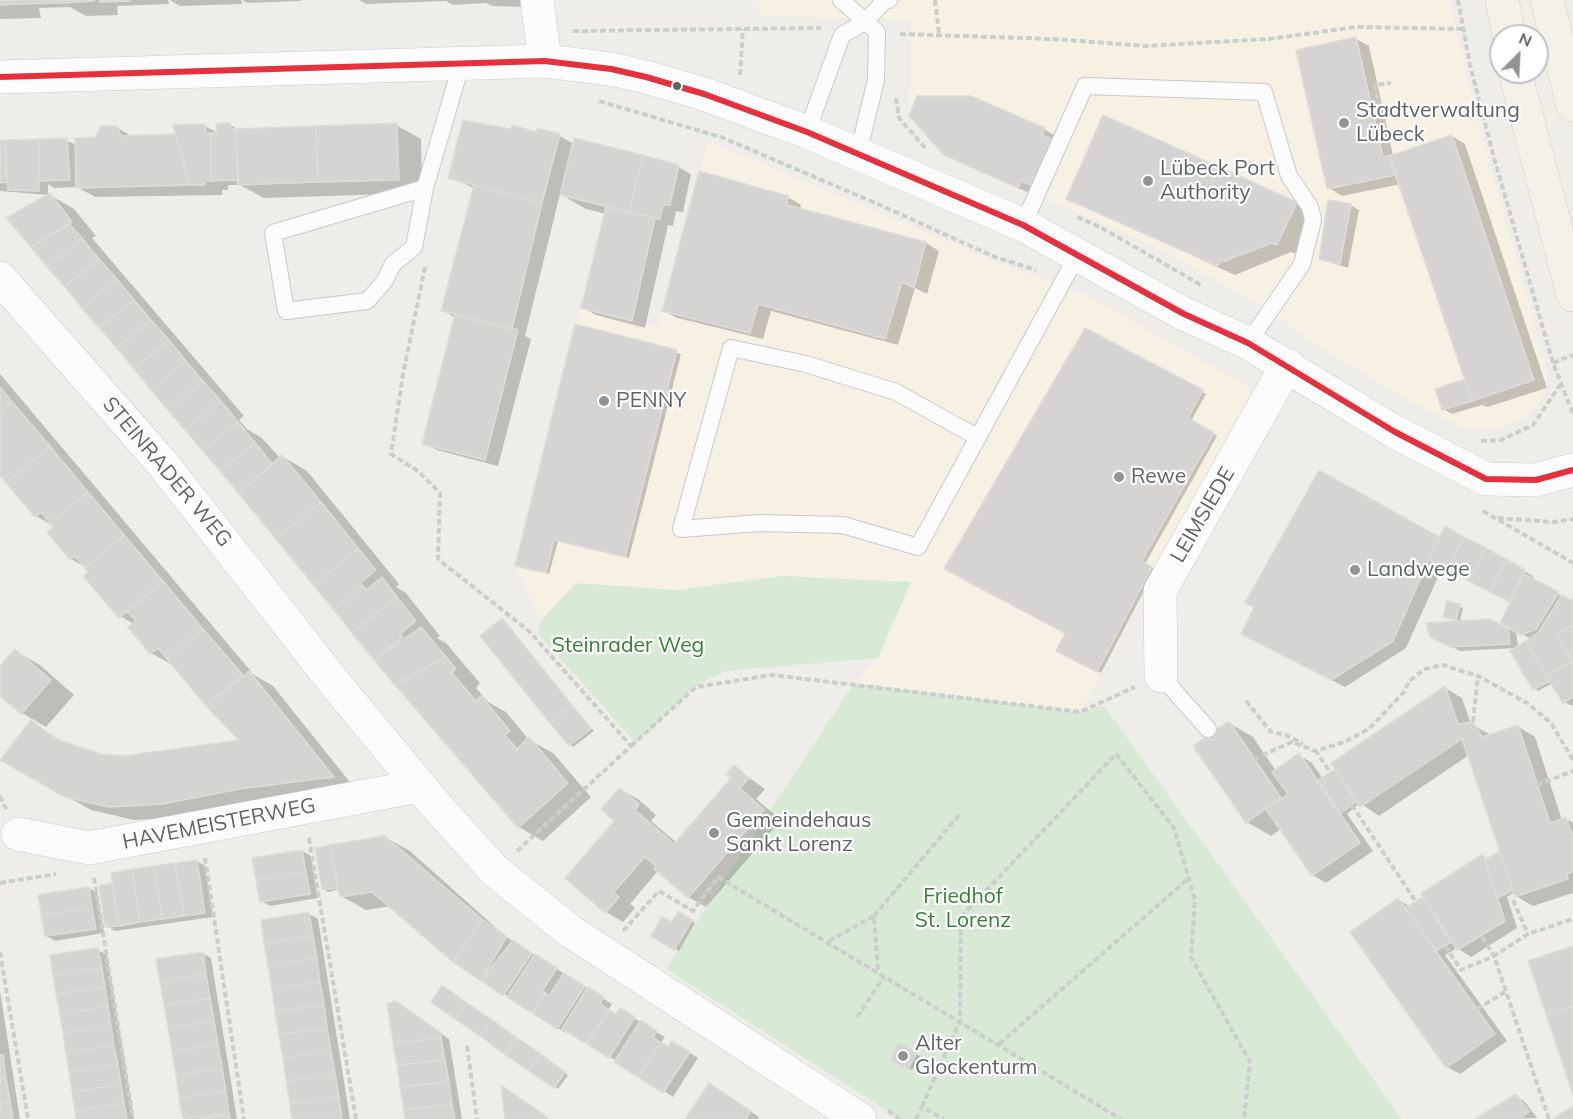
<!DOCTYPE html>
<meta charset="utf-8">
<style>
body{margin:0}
#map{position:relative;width:1573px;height:1119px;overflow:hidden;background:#efede9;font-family:Mulish,sans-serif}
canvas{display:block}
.north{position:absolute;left:1489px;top:24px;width:60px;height:60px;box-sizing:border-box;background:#fff;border:2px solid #bfc1c3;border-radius:50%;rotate:24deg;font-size:16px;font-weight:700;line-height:24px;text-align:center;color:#5f6368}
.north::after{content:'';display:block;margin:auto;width:21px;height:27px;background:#919395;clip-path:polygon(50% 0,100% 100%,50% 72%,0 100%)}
</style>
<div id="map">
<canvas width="1573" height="1119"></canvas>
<div class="north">N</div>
</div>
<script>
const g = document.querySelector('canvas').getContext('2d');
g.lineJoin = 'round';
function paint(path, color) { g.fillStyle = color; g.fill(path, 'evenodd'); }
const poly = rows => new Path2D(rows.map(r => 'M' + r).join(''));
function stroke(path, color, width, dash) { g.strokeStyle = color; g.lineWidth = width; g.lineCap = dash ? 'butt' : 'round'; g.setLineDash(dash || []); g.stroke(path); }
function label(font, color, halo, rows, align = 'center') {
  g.font = font + ' Mulish,sans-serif'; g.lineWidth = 4.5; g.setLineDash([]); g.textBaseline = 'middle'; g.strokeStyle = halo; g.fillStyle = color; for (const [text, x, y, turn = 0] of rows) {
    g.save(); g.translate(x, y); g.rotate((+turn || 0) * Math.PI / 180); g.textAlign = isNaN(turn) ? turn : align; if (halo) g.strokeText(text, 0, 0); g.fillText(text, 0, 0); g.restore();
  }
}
paint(poly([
 [758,0,1450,0,1470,93,1547,369,1546,387,1539,404,1525,418,1495,430,1467,430,1399,395,1306,339,1281,318,1165,251,944,155,909,116,910,20,761,16],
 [708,141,1000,263,1084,294,1256,391,1080,712,854,683,878,658,910,582,782,576,676,590,576,583,541,620,515,566,575,324,581,308,657,327]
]), '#f7f1e4');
paint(poly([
 [782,576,911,582,878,658,726,671,695,686,636,743,538,634,541,620,576,583,676,590],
 [854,683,1080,712,1104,706,1402,1119,900,1119,666,969]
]), '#d8ead5');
paint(poly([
 [0,0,168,0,169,4,117,6,118,15,86,16,70,7,39,8,41,18,0,19],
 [170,0,241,0,242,4,180,6],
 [242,0,301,0,301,1,248,3],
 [359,0,530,0,531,7,492,6,486,3,453,5,446,1,366,4],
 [1356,39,1369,46,1393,155,1452,136,1465,144,1547,388,1487,407,1482,405,1452,414,1443,409,1467,380,1401,184,1342,196,1329,188],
 [230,125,239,130,396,125,421,139,422,193,264,198,240,185,228,185,228,190,222,190,222,195,95,197,77,187,54,188,48,184,48,195,0,191,0,142,66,140,76,145,97,138,116,127,133,137,176,136,205,126,218,133],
 [488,125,537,134,538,130,560,136,574,144,678,167,691,174,683,212,676,211,673,226,668,225,645,328,596,315,583,308,606,214,586,209,560,194,525,336,531,339,498,466,437,450,424,443,455,318,442,310,474,188,449,177],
 [1044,129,1057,137,1032,194,959,162],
 [50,195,74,209,96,236,92,238,244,416,239,420,247,429,262,438,280,458,282,456,307,471,399,584,396,587,406,593,440,636,437,638,446,643,480,683,476,688,488,702,506,712,529,740,553,753,591,797,543,841,519,827,8,219],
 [788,197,801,205,800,210,926,243,939,251,927,294,915,288,898,345,771,311,763,339,677,318,664,311],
 [1068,199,1296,203,1314,213,1295,254,1291,252,1235,275],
 [1350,205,1359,210,1348,268,1320,259],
 [576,326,681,354,629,558,558,541,549,574,521,567],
 [1086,330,1206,394,1191,421,1217,436,1145,564,1155,570,1101,673,1058,650,1067,633],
 [0,374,254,675,273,686,357,791,188,817,134,820,91,810,1,759,31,722,65,743,100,756,124,757,242,742,176,667,151,653,134,624,120,616,87,568,71,559,55,527,36,516,0,473],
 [1320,472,1440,540,1524,571,1533,576,1532,580,1572,602,1573,600,1573,706,1564,702,1553,683,1538,691,1534,688,1517,648,1460,651,1431,636,1501,625,1512,602,1443,566,1406,648,1345,687,1256,641],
 [1516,631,1531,639,1518,647],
 [1459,606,1463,608,1460,621,1449,618],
 [502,620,594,731,573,747,570,745],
 [15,651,40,665,74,695,46,727,22,713,0,694,0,669],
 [1445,688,1462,698,1471,724,1491,735,1517,726,1535,737,1562,820,1565,818,1573,823,1573,893,1533,906,1516,896,1515,892,1507,897,1517,928,1471,957,1457,948,1445,955,1507,1041,1460,1074,1447,1067,1398,900,1411,907,1483,856,1488,859,1502,853,1469,755,1379,816,1360,803,1347,814,1373,851,1326,883,1313,875,1281,829,1271,836,1247,822,1229,723,1253,737,1276,771,1299,755,1312,763,1323,779],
 [734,767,765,789,756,799,781,820,706,907,688,897,658,871,630,904,635,908,623,922,606,912,620,789,638,799,656,815,651,821,677,843,734,778],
 [385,837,410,851,505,936,612,1004,608,1010,616,1016,620,1010,665,1037,660,1044,668,1049,681,1047,698,1058,673,1097,568,1030,566,1033,557,1028,454,961,391,906,366,910,341,896,340,889,328,892,324,890,317,849],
 [302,851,311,856,318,898,270,906,261,901],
 [197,861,205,866,213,917,115,931,107,926,100,886],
 [89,888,97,893,104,933,55,941,46,936],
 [679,913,695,923,679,951,653,935,672,924],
 [309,914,318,919,350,1119,294,1119],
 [98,950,107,955,134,1119,78,1119],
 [202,953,211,958,237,1119,184,1119,158,960],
 [446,989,568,1075,558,1089,433,1002],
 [0,991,20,1119,0,1119],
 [405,1008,449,1039,462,1119,406,1119],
 [900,1045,920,1056,912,1070,892,1059],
 [718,1090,759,1117,758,1119,687,1119],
 [1516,1096,1524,1101,1537,1118,1478,1119]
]), '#0003');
const building = poly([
 [0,0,17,0,17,4,0,5,0,0],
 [17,0,60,0,60,3,17,4,17,0],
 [60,0,94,0,94,1,60,3,60,0],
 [100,0,130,0,130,1,100,2,100,0],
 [1356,37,1383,157,1389,156,1396,175,1327,189,1296,50,1356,37],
 [917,96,971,96,1045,128,1042,135,1054,140,1033,186,1021,181,1018,188,944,155,909,116,917,96],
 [1103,115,1297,202,1277,245,1272,243,1219,263,1218,266,1066,199,1103,115],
 [463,120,511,129,512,125,536,132,537,128,560,134,542,203,448,178,463,120],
 [230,123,231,129,236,129,238,180,211,181,211,133,217,133,216,124,230,123],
 [397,123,399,180,318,182,316,126,397,123],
 [205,124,206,133,211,133,211,181,205,181,205,185,190,185,173,125,205,124],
 [101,126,117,126,121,136,175,134,190,185,76,188,75,138,96,137,101,126],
 [316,126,318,182,238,185,236,129,316,126],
 [1452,135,1534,380,1472,401,1389,156,1452,135],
 [67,138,70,180,39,181,39,139,67,138],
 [574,138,643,155,629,212,560,195,574,138],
 [39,139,39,191,8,190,5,140,39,139],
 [0,140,5,140,7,182,0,183,0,140],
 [643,155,679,165,670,205,663,205,660,219,629,212,643,155],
 [699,171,788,196,787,205,926,242,914,288,902,282,885,339,758,304,750,333,662,311,699,171],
 [474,185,542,203,512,329,441,311,474,185],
 [50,193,72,222,31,247,6,218,50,193],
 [1328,200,1351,204,1340,264,1319,259,1328,200],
 [606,207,655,218,632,321,581,308,606,207],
 [69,224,82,238,47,267,31,247,69,224],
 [82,238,99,259,65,287,47,267,82,238],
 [99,259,117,279,82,308,65,287,99,259],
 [117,279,134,300,99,328,82,308,117,279],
 [134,300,151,320,117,348,99,328,134,300],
 [455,314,518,330,485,460,422,444,455,314],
 [151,320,169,340,134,369,117,348,151,320],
 [575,324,677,350,625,557,554,540,546,573,515,566,575,324],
 [1085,328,1203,390,1188,418,1214,433,1142,561,1152,567,1097,672,1056,651,1065,633,944,569,1085,328],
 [169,340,186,361,151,390,134,369,169,340],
 [186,361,203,381,168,410,151,390,186,361],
 [1465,379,1472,401,1442,410,1435,389,1465,379],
 [203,381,221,401,185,430,168,410,203,381],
 [0,387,12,402,0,413,0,387],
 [221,401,238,422,203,451,185,430,221,401],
 [12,402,50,446,6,483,0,475,0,413,12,402],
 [238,422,255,443,220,471,203,451,238,422],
 [255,443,272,463,239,494,220,471,255,443],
 [50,446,88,492,50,523,41,512,35,517,6,483,50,446],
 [282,455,321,502,276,539,239,494,282,455],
 [1319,470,1439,537,1393,641,1331,680,1241,634,1254,607,1245,603,1319,470],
 [88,492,124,535,85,568,75,556,70,560,47,532,53,527,50,523,88,492],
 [321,502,358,548,314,586,276,539,321,502],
 [1445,526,1464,537,1447,569,1429,560,1445,526],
 [124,535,163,581,119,618,83,576,88,572,85,568,124,535],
 [1464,537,1486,548,1469,581,1447,569,1464,537],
 [358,548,376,570,360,583,363,586,334,610,314,586,358,548],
 [1486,548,1506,559,1490,592,1469,581,1486,548],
 [1506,559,1525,570,1510,602,1490,592,1506,559],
 [1524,574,1559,592,1536,629,1521,635,1500,623,1524,574],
 [382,577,397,597,352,633,334,610,363,586,366,590,382,577],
 [163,581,203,629,167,659,158,648,150,654,128,627,136,621,127,611,163,581],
 [1562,595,1571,600,1573,597,1573,625,1557,634,1572,662,1546,676,1526,641,1538,633,1562,595],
 [397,597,416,621,400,634,403,637,374,660,352,633,397,597],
 [1447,601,1460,604,1456,620,1443,617,1447,601],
 [502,618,572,705,550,723,480,636,502,618],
 [1490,619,1508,628,1510,644,1450,647,1430,637,1426,623,1490,619],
 [1573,625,1573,661,1572,662,1557,634,1573,625],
 [421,627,446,657,395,685,374,660,421,627],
 [203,629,243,675,206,706,167,659,203,629],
 [1526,641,1549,681,1533,690,1510,651,1526,641],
 [15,649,51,680,21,714,0,696,0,666,15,649],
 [446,657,456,669,452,673,476,701,481,696,510,731,505,735,517,749,529,737,568,783,518,828,395,685,446,657],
 [1573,661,1573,697,1563,703,1546,676,1573,661],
 [249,671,334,777,239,789,163,804,109,807,65,797,0,760,31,720,56,739,101,754,124,756,239,740,206,706,249,671],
 [1445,686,1458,724,1473,722,1482,737,1518,725,1550,823,1566,817,1573,837,1573,871,1567,874,1568,879,1515,897,1462,739,1360,807,1331,763,1445,686],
 [572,705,591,729,569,746,550,723,572,705],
 [1229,721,1281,798,1246,823,1193,746,1229,721],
 [1299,753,1360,843,1312,876,1266,809,1288,794,1272,772,1299,753],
 [734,765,749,778,740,788,764,810,688,898,654,869,656,866,645,857,613,893,619,897,605,913,565,878,614,821,601,809,620,788,639,804,635,810,674,844,731,778,726,774,734,765],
 [1335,769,1357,801,1340,814,1317,781,1335,769],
 [385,836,483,920,453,962,372,892,340,897,330,845,385,836],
 [330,845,338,888,322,890,315,848,330,845],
 [302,850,306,872,256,880,252,858,302,850],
 [1500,852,1513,890,1497,898,1485,859,1500,852],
 [1483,854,1505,921,1457,950,1421,893,1483,854],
 [197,860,205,913,184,916,175,863,197,860],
 [175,863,184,916,162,919,154,866,175,863],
 [154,866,162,919,140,922,132,869,154,866],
 [132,869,140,922,119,926,111,873,132,869],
 [306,872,310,894,260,902,256,880,306,872],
 [112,884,119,926,105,927,99,885,112,884],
 [89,887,92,908,41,915,38,895,89,887],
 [1423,897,1451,942,1436,951,1405,908,1423,897],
 [1398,898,1495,1034,1446,1068,1350,932,1398,898],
 [92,908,96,929,45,936,41,915,92,908],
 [678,911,692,920,674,950,651,936,662,917,672,922,678,911],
 [309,912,313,936,264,943,261,920,309,912],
 [483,920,507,936,481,981,453,962,483,920],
 [313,936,317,958,268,966,264,943,313,936],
 [513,940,532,953,503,996,481,981,513,940],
 [1573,946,1573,1006,1546,1014,1528,961,1573,946],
 [98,948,102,968,53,975,50,955,98,948],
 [203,952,206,974,160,982,156,959,203,952],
 [535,954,557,968,542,991,546,993,532,1013,507,997,535,954],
 [317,958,320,982,272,989,268,966,317,958],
 [102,968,105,987,56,994,53,975,102,968],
 [564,973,585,986,557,1029,532,1013,546,993,549,996,564,973],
 [206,974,210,998,164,1005,160,982,206,974],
 [320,982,324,1004,275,1012,272,989,320,982],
 [442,985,467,1003,455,1019,431,1002,442,985],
 [105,987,108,1006,60,1014,56,994,105,987],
 [588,987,604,997,600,1004,609,1010,587,1044,562,1029,588,987],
 [210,998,214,1021,168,1028,164,1005,210,998],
 [396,1001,441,1033,441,1038,393,1043,387,1004,396,1001],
 [467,1003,492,1020,480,1036,455,1019,467,1003],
 [324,1004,327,1028,279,1035,275,1012,324,1004],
 [108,1006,111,1026,63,1033,60,1014,108,1006],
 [1573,1006,1573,1069,1565,1071,1546,1014,1573,1006],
 [620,1008,635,1017,609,1058,587,1044,609,1010,616,1014,620,1008],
 [492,1020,516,1037,504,1054,480,1036,492,1020],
 [641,1020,657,1031,653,1038,660,1042,638,1077,614,1062,641,1020],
 [214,1021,218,1044,172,1052,168,1028,214,1021],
 [111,1026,114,1045,66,1053,63,1033,111,1026],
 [327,1028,331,1051,283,1058,279,1035,327,1028],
 [516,1037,541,1054,529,1071,504,1054,516,1037],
 [441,1038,445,1060,397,1065,393,1043,441,1038],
 [672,1041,690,1052,663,1093,638,1077,660,1042,668,1047,672,1041],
 [899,1043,917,1053,908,1069,890,1060,899,1043],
 [218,1044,222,1068,176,1075,172,1052,218,1044],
 [114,1045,118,1065,69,1072,66,1053,114,1045],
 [331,1051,335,1074,286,1081,283,1058,331,1051],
 [541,1054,565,1072,554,1088,529,1071,541,1054],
 [0,1055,3,1055,6,1079,0,1080,0,1055],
 [445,1060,449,1082,400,1087,397,1065,445,1060],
 [118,1065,121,1084,72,1092,69,1072,118,1065],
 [222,1068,226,1091,179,1098,176,1075,222,1068],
 [1573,1069,1573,1096,1565,1071,1573,1069],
 [335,1074,339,1097,290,1104,286,1081,335,1074],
 [6,1079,10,1101,0,1103,0,1080,6,1079],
 [449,1082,452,1104,404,1110,400,1087,449,1082],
 [709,1083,751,1111,746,1119,685,1119,709,1083],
 [121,1084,124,1103,75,1111,72,1092,121,1084],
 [501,1085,550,1119,505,1119,501,1085],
 [226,1091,229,1114,183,1119,179,1098,226,1091],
 [1516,1094,1529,1112,1519,1119,1475,1119,1516,1094],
 [339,1097,342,1119,292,1119,290,1104,339,1097],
 [10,1101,13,1119,0,1119,0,1103,10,1101],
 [124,1103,127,1119,76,1119,75,1111,124,1103],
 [452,1104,455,1119,405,1119,404,1110,452,1104],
 [1573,1106,1573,1119,1555,1119,1554,1118,1573,1106],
 [229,1114,230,1119,200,1119,229,1114]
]);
paint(building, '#d5d4d2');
stroke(building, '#dedcd8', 1.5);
const service = poly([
 [841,0,877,32,876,80,858,154],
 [807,132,842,35,865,22,885,0,889,0],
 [425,188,273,233,286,311,367,301,384,282,393,264,414,247,425,188,462,62],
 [1023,225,1085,86,1264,92,1289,176,1310,207,1313,220,1302,264,1248,343],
 [977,437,896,392,806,364,731,348,681,529,759,523,843,525,918,547,1078,254],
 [1161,676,1208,729]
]);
const minor = poly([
 [537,0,545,61],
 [0,278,162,463,337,686,433,802,495,871,570,931,860,1119],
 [1161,676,1160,591,1287,365],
 [18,834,89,848,419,786]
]);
const secondary = poly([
 [0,77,545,61,611,69,646,77,704,94,807,132,1023,225,1184,314,1248,343,1395,432,1486,479,1536,480,1573,470]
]);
const primary = poly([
 [1502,0,1509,36],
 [1547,0,1573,105],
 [1515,72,1573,295]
]);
stroke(service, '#c9c9c9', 18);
stroke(minor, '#c9c9c9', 34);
stroke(secondary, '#cbcbcb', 34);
stroke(primary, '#d7ccb7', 34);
stroke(poly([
 [935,0,939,34],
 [1458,0,1470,65,1493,154,1553,363,1573,414],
 [573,31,821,28],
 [900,34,1053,39,1146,46,1268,39,1357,27,1464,29],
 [740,75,743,29],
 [896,98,899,118,926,149],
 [599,101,721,137,880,205,995,257,1036,270],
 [1373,111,1380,110,1375,85,1391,83],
 [1077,217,1100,227,1201,285],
 [425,267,403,374,391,454,418,471,440,493,438,559,530,632,631,746,517,851],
 [1553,363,1573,355],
 [1481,441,1501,440,1533,425,1560,385],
 [1483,511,1573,563],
 [1498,518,1553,522,1573,519],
 [1246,701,1271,732,1286,735,1303,744],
 [1473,722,1478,676],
 [631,746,696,687,772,675,1080,712,1135,687],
 [1315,750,1330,772],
 [1254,759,1292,742,1315,751,1344,742,1369,729,1404,692,1409,681,1425,669,1443,665,1478,676,1527,703,1551,723,1573,760],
 [1537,785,1573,771],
 [0,796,6,809],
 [1352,805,1416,902],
 [309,838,356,1119],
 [205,858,244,1119],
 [94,878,133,1119],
 [0,883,56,874],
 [1513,900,1528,934],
 [874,916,959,815],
 [623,931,659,891,693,911,718,877,1121,1119],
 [829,941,874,916,878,970],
 [1445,946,1461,970,1494,956,1481,935],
 [0,952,28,1119],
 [1477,1009,1505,992],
 [857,1017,884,977],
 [999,1044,1188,879],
 [467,1046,477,1119],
 [922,1107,960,1020,961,917,1116,754,1174,828,1195,900,1191,957,1250,1062,1244,1119],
 [888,1111,900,1119],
 [916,1119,922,1107,944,1119],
 [1549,1119,1494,956,1528,934,1573,919]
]), '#cbcfcb', 4, [6, 3]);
stroke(service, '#fdfcfc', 16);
stroke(minor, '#fdfcfc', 33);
stroke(secondary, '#fdfcfc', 33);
stroke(primary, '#f4f1e9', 33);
stroke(poly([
 [0,77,545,61,611,69,646,77,704,94,807,132,1023,225,1184,314,1248,343,1395,432,1486,479,1536,480,1573,470]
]), '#e7303d', 6);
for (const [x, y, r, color] of [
 [677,86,5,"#5f6368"],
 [1344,123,6,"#919395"],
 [1148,181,6,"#919395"],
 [604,401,6,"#919395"],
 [1119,477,6,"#919395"],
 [1355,570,6,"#919395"],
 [714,833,6,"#919395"],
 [903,1056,6,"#919395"]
]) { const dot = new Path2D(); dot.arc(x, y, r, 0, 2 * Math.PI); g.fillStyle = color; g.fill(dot); stroke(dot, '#fff', 2); }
label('21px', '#5f6368', '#fff', [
 ["Stadtverwaltung",1356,111],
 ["Lübeck",1356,135],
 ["Lübeck Port",1160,169],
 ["Authority",1160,193],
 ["PENNY",616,401],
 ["Rewe",1131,477],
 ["Landwege",1367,570],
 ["Gemeindehaus",726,821],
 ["Sankt Lorenz",726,845],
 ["Alter",915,1044],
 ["Glockenturm",915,1068]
], 'left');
label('21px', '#5f6368', '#fff', [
 ["STEINRADER WEG",167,472,50],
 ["LEIMSIEDE",1203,515,-60],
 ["HAVEMEISTERWEG",219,824,-11]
]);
label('21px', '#338232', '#fff', [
 ["Steinrader Weg",628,646],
 ["Friedhof",963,897],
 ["St. Lorenz",963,921]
]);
</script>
